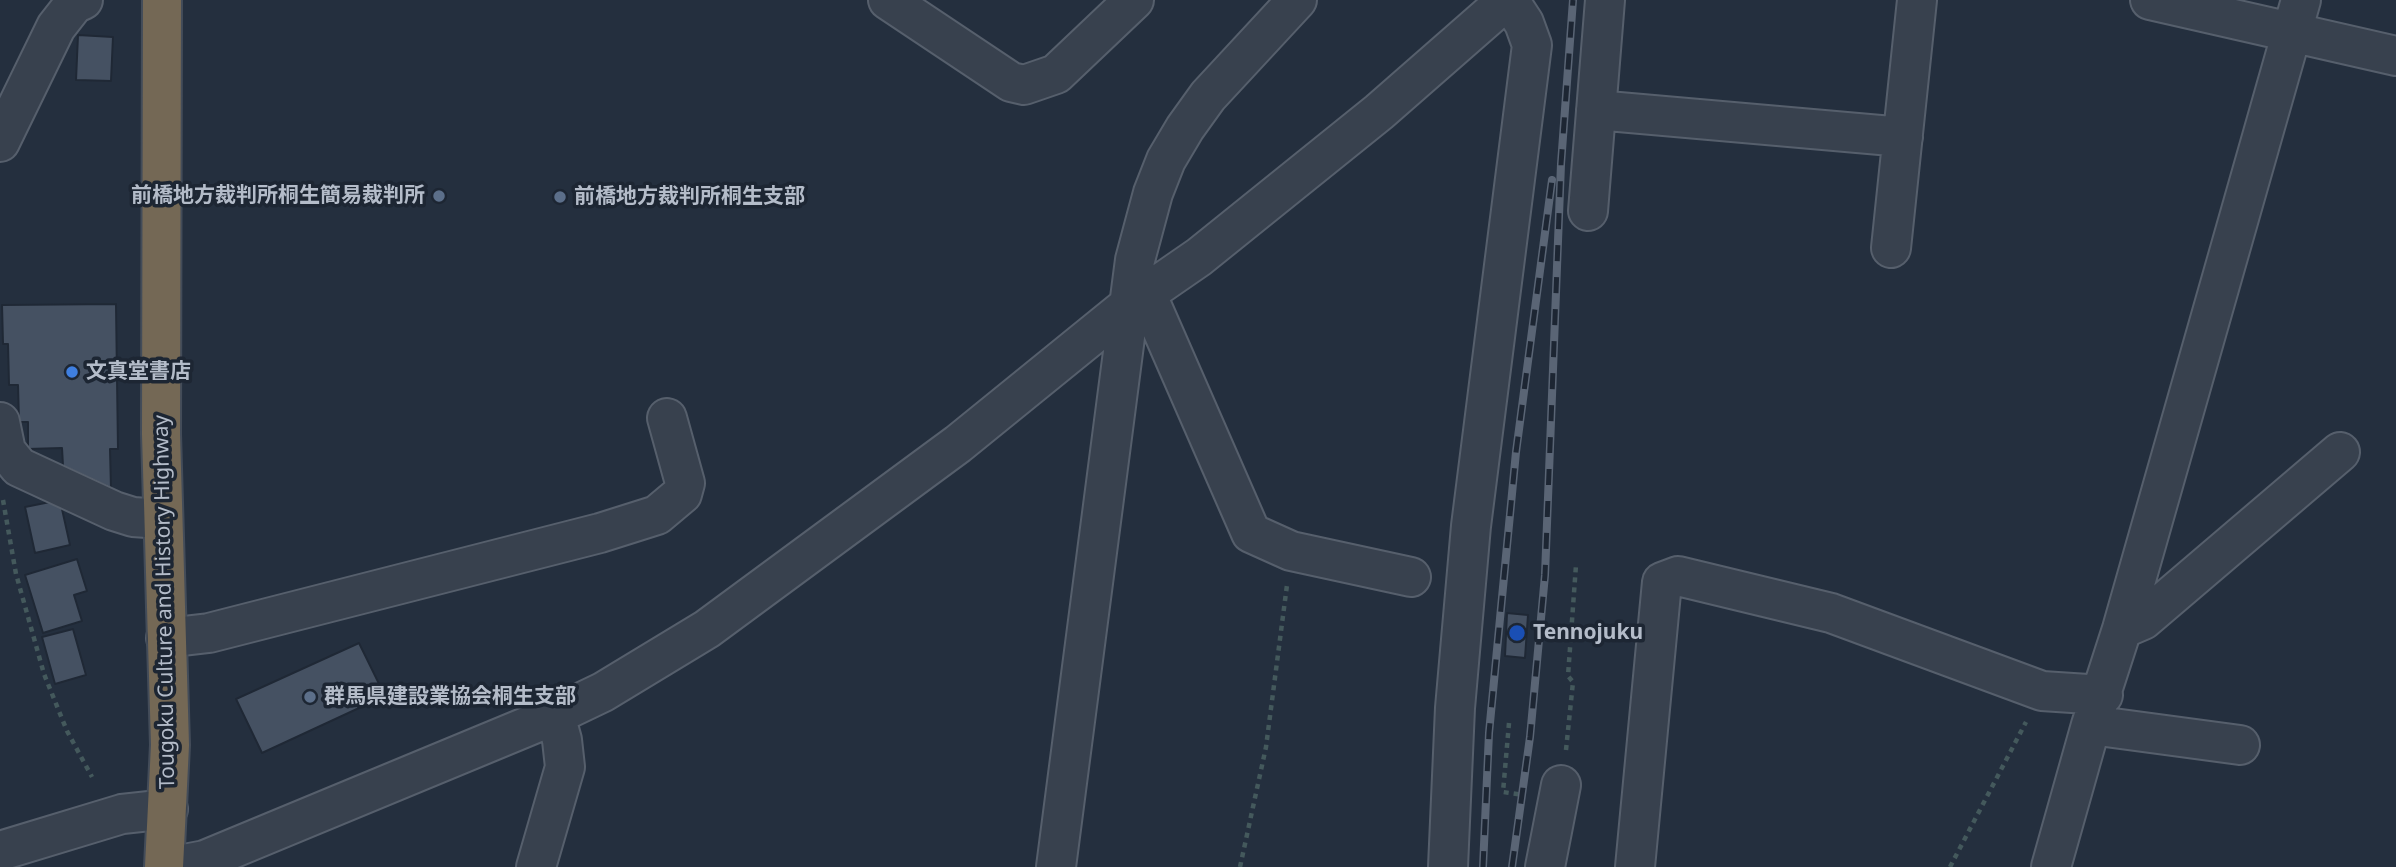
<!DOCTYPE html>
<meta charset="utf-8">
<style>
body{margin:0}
canvas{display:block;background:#242f3e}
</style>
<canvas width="2396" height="867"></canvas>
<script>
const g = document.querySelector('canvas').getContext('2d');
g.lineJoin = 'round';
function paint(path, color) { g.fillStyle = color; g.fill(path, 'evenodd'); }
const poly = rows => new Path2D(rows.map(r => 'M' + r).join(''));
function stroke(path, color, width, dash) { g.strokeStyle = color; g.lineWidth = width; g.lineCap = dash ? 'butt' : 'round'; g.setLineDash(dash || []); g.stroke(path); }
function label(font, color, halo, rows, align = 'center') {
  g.font = font + ' "Noto Sans","Noto Sans JP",sans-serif'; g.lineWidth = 7; g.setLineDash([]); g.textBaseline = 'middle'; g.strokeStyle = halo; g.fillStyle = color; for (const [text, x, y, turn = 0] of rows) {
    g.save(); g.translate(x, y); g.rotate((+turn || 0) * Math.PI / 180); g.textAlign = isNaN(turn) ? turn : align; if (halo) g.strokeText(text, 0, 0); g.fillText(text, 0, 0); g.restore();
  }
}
const building = poly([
 [78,35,113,37,111,81,76,80,78,35],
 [116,304,118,449,110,449,111,488,63,466,62,448,28,449,28,422,19,422,18,385,9,385,8,344,3,344,2,305,116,304],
 [60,500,70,545,35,553,25,507,60,500],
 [77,559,87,591,74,595,82,621,43,633,25,575,77,559],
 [1507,613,1528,615,1525,658,1505,656,1507,613],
 [73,629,86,675,55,684,42,637,73,629],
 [359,643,385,696,262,753,236,699,359,643]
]);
paint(building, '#455162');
stroke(building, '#1f2835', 2);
const minor = poly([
 [888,0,1011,82,1024,85,1056,74,1134,0],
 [2150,0,2396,56],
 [1596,110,1903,137],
 [0,142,56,27,74,4,83,0],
 [1588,211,1605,0],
 [1891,248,1917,0],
 [1146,293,1251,533,1291,551,1411,577],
 [0,422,6,451,19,467,114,511,133,517,162,519],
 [2122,629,2143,620,2340,452],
 [166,638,209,633,600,533,657,515,682,494,685,483,667,418],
 [2091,725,2240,745],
 [0,851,122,814,168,809],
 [165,862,179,865,205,860,555,715,603,692,707,629,958,444,1128,306,1199,257,1379,112,1507,0],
 [536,867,565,767,562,740,555,715],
 [1056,867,1135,260,1153,193,1166,160,1185,128,1208,96,1297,0],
 [1448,867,1455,708,1471,526,1532,45,1524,23,1509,0],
 [1545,867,1561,785],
 [1635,867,1662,582,1678,576,1831,613,2042,691,2103,695],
 [2051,867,2091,725,2122,629,2301,0]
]);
const highway = poly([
 [162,0,161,434,170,745,164,867]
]);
stroke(minor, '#565f6c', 42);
stroke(highway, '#434c59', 42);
stroke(poly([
 [3,500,16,574,44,674,67,731,92,777],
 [1509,723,1503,792,1523,795],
 [1566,750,1573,682,1568,676,1576,565],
 [1240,867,1266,747,1287,585],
 [1950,867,2026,722]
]), '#44595c', 4.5, [5, 5]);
stroke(minor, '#38414e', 38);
stroke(highway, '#746855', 38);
const rail = poly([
 [1483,867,1489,733,1516,452,1552,180],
 [1512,867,1530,737,1545,575,1561,164,1573,0]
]);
stroke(rail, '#5a6575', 8);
stroke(rail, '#1d2633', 5, [16]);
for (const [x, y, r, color] of [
 [439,196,7,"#5c6f8a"],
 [560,197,7,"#5c6f8a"],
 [72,372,7,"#3f7fe0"],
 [1517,633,9,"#1a4fb4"],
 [310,697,7,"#5c6f8a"]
]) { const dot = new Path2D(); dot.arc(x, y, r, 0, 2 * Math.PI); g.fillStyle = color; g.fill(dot); stroke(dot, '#1d2633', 2.5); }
label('bold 21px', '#b4bcc9', '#1d2633', [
 ["前橋地方裁判所桐生簡易裁判所",425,196,"right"],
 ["前橋地方裁判所桐生支部",574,197],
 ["文真堂書店",86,372],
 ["Tennojuku",1533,633],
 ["群馬県建設業協会桐生支部",324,697]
], 'left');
label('21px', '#b4bcc9', '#1d2633', [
 ["Tougoku Culture and History Highway",165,602,-91]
]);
</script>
